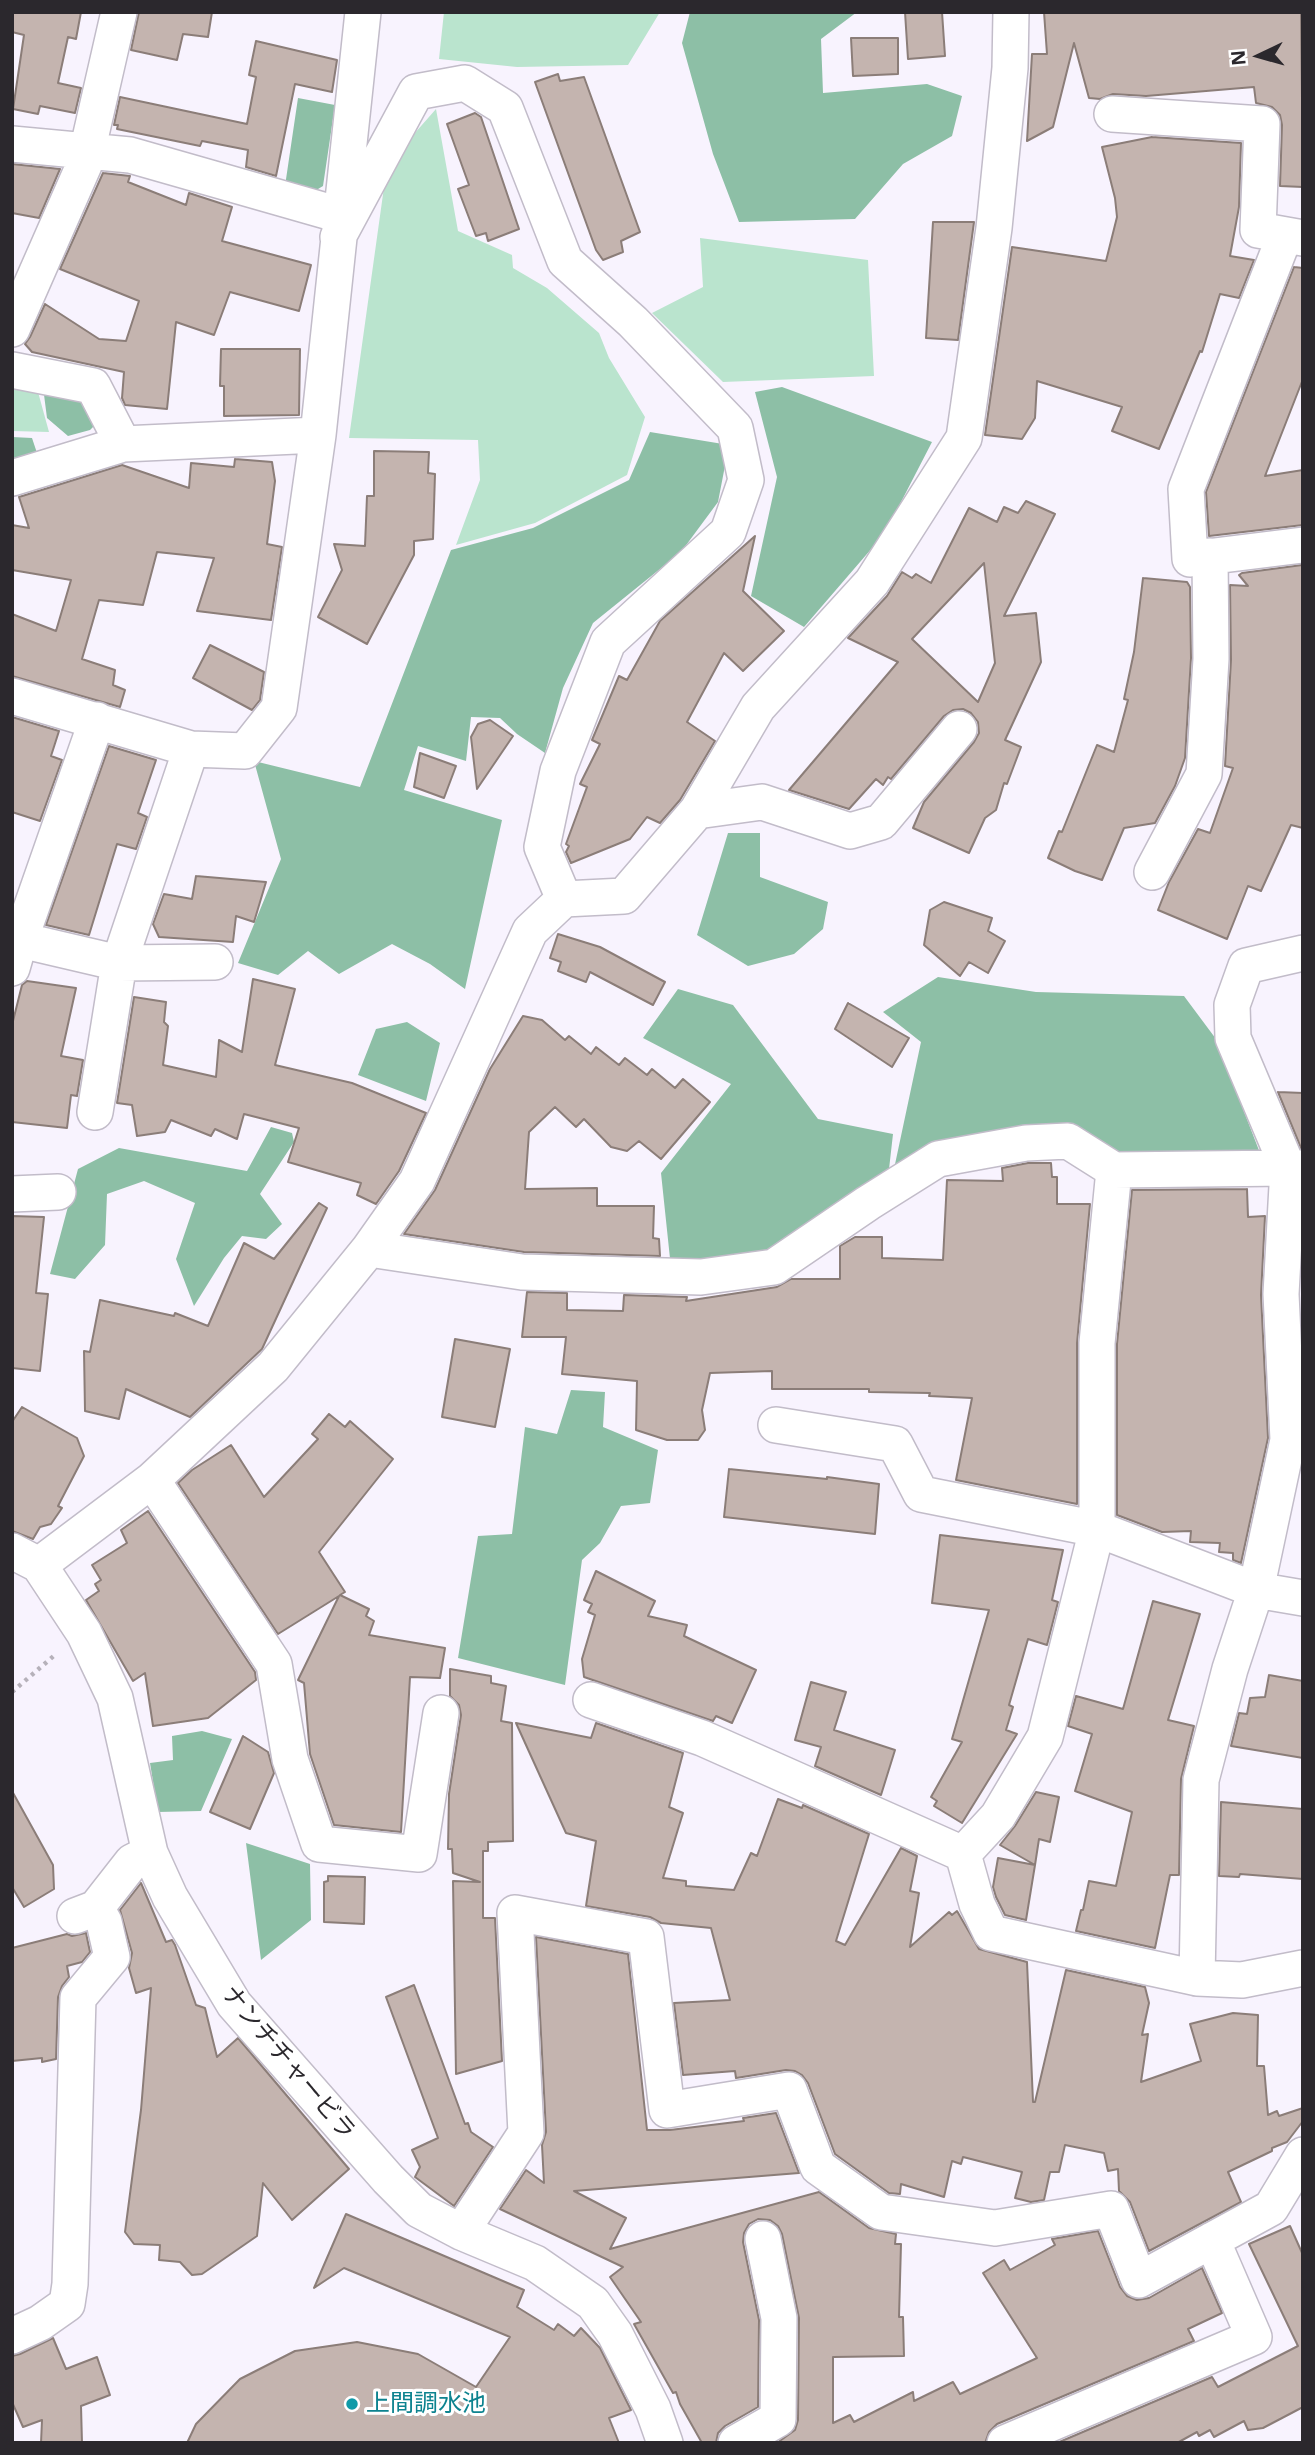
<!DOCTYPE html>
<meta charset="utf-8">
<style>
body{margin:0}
#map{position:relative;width:1315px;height:2455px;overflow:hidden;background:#f8f3fe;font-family:"Noto Sans",sans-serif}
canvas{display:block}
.frame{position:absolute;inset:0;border:14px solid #2b282d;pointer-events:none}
.north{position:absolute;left:1224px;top:21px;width:70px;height:70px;-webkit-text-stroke:5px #fff;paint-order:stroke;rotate:265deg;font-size:19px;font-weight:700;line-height:28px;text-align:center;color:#2b282d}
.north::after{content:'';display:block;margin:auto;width:24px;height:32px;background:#2b282d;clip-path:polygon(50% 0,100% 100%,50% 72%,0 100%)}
</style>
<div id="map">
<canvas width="1315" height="2455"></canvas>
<div class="frame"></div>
<div class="north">N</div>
</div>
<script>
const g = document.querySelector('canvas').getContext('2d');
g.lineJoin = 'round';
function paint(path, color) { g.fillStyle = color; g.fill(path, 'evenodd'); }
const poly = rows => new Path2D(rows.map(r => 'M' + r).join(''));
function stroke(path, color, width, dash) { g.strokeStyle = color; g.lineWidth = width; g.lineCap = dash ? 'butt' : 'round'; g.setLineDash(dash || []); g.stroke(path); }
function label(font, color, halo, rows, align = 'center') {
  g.font = font + ' "Noto Sans","Noto Sans JP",sans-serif'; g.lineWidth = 6; g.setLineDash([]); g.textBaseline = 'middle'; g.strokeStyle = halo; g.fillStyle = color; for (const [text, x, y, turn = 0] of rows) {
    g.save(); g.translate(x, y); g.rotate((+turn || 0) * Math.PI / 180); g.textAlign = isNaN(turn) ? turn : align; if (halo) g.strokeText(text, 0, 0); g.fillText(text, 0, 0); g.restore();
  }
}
paint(poly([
 [444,12,660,12,628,65,517,67,439,59],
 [436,109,458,231,512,255,513,268,547,288,599,333,609,358,645,417,627,475,535,523,456,545,480,480,478,440,349,438,385,180,414,134],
 [700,238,868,260,874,376,723,382,652,313,703,287],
 [12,385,38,392,49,432,12,431]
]), '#bae4ce');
paint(poly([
 [690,12,857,12,821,39,823,93,927,84,962,96,952,136,903,164,855,219,739,222,713,154,682,43],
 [298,98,335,105,323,186,308,195,285,186],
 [43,387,80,398,97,423,90,430,68,436,47,418],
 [782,387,932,442,885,533,804,627,751,596,777,477,755,392],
 [650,432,729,445,718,502,681,552,593,623,563,688,545,753,517,734,500,718,471,717,466,761,418,746,404,790,502,820,465,989,430,964,392,944,339,974,308,951,278,975,238,963,281,859,254,761,360,787,451,550,533,528,629,480],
 [12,437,32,438,37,453,12,462],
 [728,833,760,833,760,877,828,902,823,929,794,954,748,966,697,935],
 [938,977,1036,992,1184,996,1216,1039,1260,1153,1123,1157,1070,1126,894,1169,921,1042,883,1012],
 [678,989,733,1005,818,1119,893,1134,888,1178,772,1251,671,1268,661,1173,731,1084,643,1038],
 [407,1022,440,1043,426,1101,358,1075,376,1029],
 [271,1127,292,1133,294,1142,260,1194,282,1224,266,1239,242,1236,224,1258,194,1306,176,1259,195,1203,144,1181,107,1194,105,1245,75,1279,50,1274,78,1169,119,1148,247,1171],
 [571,1390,605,1392,603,1427,658,1450,650,1503,621,1506,600,1543,582,1560,565,1685,458,1658,478,1536,512,1534,525,1427,557,1434],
 [202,1731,232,1739,201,1811,158,1812,150,1763,173,1760,172,1736],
 [246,1843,310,1864,311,1920,261,1960]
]), '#8dbfa6');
const building = poly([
 [12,12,81,12,76,39,68,37,58,83,81,88,75,113,40,106,38,114,13,109,24,35,12,32,12,12],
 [139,12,212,12,208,37,183,34,177,60,131,50,139,12],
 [905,12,942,12,945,56,908,59,905,12],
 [1044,12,1301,12,1303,187,1280,186,1282,125,1280,115,1272,107,1256,103,1254,87,1146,96,1113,94,1100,99,1089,98,1074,43,1053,127,1027,141,1032,54,1047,54,1044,12],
 [851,38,898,38,898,74,853,76,851,38],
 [256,41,337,60,332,92,295,84,276,176,246,167,248,150,202,141,200,146,117,129,118,125,114,125,120,97,247,124,256,77,249,75,256,41],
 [558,74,560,81,584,77,640,232,621,241,623,252,603,260,596,250,535,82,558,74],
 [475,113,481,117,519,229,488,241,486,233,476,236,458,189,469,185,447,124,475,113],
 [1152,137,1241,143,1239,207,1230,256,1254,260,1239,298,1220,294,1202,352,1200,351,1159,449,1112,431,1122,407,1037,381,1035,418,1022,439,985,435,1012,247,1106,261,1117,217,1115,198,1102,147,1152,137],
 [12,164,60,169,39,218,12,213,12,164],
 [103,173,130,176,128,182,186,205,189,193,232,207,222,241,311,265,299,311,230,292,214,335,176,322,167,409,125,405,122,398,124,372,32,352,25,344,30,337,45,304,99,339,126,341,139,301,60,269,103,173],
 [933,222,974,222,958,340,926,338,933,222],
 [1294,267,1303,268,1303,379,1265,476,1303,470,1303,525,1209,536,1206,492,1294,267],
 [221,349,300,349,299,415,224,416,224,386,220,386,221,349],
 [374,451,429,452,428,473,435,474,433,539,414,541,414,555,367,644,318,617,342,570,334,544,365,546,367,496,374,496,374,451],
 [235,459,272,462,275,481,267,544,282,547,271,620,197,611,214,558,157,552,143,605,99,600,82,659,115,670,113,685,125,690,120,707,12,676,12,614,56,631,71,580,12,570,12,525,29,528,19,497,122,465,189,488,191,463,234,467,235,459],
 [1026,501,1055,514,1004,616,1036,613,1041,662,1005,740,1021,747,1007,784,1004,783,996,810,985,818,969,853,913,828,924,802,974,742,979,733,978,722,971,713,963,709,953,710,944,716,891,779,888,777,883,785,876,779,849,809,789,790,898,662,848,638,887,596,902,572,912,578,916,574,931,583,969,508,997,522,1004,507,1018,513,1026,501],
 [984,563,995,663,978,702,912,639,984,563],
 [755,536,743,591,784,631,743,671,724,653,687,722,715,741,680,800,660,823,647,817,630,839,571,863,566,852,569,846,566,844,587,787,580,784,600,744,592,740,619,676,627,680,660,621,755,536],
 [1302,565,1303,828,1291,825,1261,891,1248,886,1227,939,1158,910,1169,882,1198,829,1210,833,1233,768,1225,766,1231,660,1230,585,1248,586,1239,575,1242,573,1302,565],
 [1143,578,1187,582,1190,587,1191,658,1185,758,1175,786,1155,823,1124,828,1102,880,1075,871,1048,858,1059,831,1062,832,1097,745,1114,752,1128,700,1124,699,1134,652,1143,578],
 [210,645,264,672,260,700,252,710,193,678,210,645],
 [12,717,59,731,51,756,62,760,40,821,12,812,12,717],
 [490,720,513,736,477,789,471,737,478,724,490,720],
 [109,746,156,760,138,813,147,817,136,849,117,844,89,935,46,925,109,746],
 [420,753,456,766,444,798,414,787,420,753],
 [196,876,266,882,254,922,236,916,233,942,159,937,153,924,164,894,192,899,196,876],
 [944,902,992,918,988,931,1005,941,988,973,969,962,960,976,924,945,930,910,944,902],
 [558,934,600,947,665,982,653,1005,590,972,586,982,558,971,561,962,550,958,558,934],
 [253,979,295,989,275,1065,352,1083,426,1113,399,1171,376,1204,357,1195,361,1183,288,1162,299,1128,244,1114,237,1139,215,1129,211,1136,171,1120,165,1132,137,1136,132,1105,117,1103,134,997,166,1002,164,1022,168,1026,163,1065,216,1077,219,1040,242,1052,253,979],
 [27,981,76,988,61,1056,83,1060,77,1096,71,1095,67,1128,12,1122,12,1025,22,985,27,981],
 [848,1003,909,1038,892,1067,835,1029,848,1003],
 [523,1016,542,1020,565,1040,569,1036,591,1054,596,1047,619,1065,625,1058,647,1075,652,1069,675,1088,683,1079,710,1102,661,1159,639,1141,627,1151,611,1147,584,1119,576,1127,555,1107,529,1132,525,1189,597,1188,597,1206,654,1206,653,1238,659,1239,660,1256,524,1252,404,1234,435,1190,490,1069,523,1016],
 [1278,1092,1303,1093,1303,1148,1301,1148,1278,1092],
 [1028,1163,1051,1163,1052,1177,1057,1177,1057,1204,1090,1204,1077,1343,1077,1504,956,1480,972,1398,929,1396,930,1393,869,1392,869,1389,772,1389,772,1371,710,1373,702,1410,705,1430,698,1440,667,1440,636,1430,637,1381,562,1374,566,1337,522,1337,527,1292,567,1293,567,1310,623,1311,624,1295,687,1297,686,1301,777,1287,791,1279,840,1279,840,1246,855,1237,882,1237,882,1258,943,1260,947,1180,1003,1181,1002,1168,1028,1163],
 [1247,1189,1248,1217,1265,1216,1261,1295,1268,1438,1241,1563,1233,1560,1233,1553,1219,1552,1220,1543,1190,1542,1191,1531,1162,1532,1117,1515,1117,1344,1132,1190,1247,1189],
 [319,1203,327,1208,262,1349,190,1417,126,1389,119,1419,85,1411,84,1351,90,1352,100,1300,174,1316,175,1313,208,1326,244,1243,274,1259,319,1203],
 [12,1216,44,1217,36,1293,48,1294,40,1371,12,1368,12,1216],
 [455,1339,510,1349,495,1427,442,1417,455,1339],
 [22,1407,77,1438,84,1456,58,1506,62,1508,51,1524,40,1527,33,1539,12,1531,12,1422,22,1407],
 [329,1414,345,1427,350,1421,393,1459,319,1552,345,1592,340,1595,369,1609,366,1616,374,1621,369,1635,445,1648,440,1678,410,1677,401,1832,334,1825,310,1754,304,1683,298,1680,339,1596,278,1634,178,1483,192,1470,231,1445,264,1497,318,1439,312,1434,329,1414],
 [729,1469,827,1479,827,1477,879,1484,875,1534,724,1517,729,1469],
 [148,1511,255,1672,256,1680,208,1718,153,1726,145,1673,133,1681,86,1600,99,1591,95,1584,101,1580,92,1565,127,1543,121,1530,148,1511],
 [940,1535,1063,1550,1052,1600,1058,1602,1047,1645,1028,1639,1009,1705,1013,1707,1006,1730,1017,1734,962,1823,934,1806,937,1801,931,1797,962,1742,952,1739,989,1610,932,1603,940,1535],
 [596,1571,655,1601,648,1616,687,1625,684,1636,756,1670,732,1723,716,1716,713,1721,584,1677,582,1659,595,1615,588,1612,592,1604,584,1600,596,1571],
 [1153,1601,1200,1614,1168,1720,1194,1726,1181,1779,1179,1875,1170,1875,1155,1948,1076,1931,1081,1910,1083,1910,1089,1881,1116,1886,1132,1812,1075,1791,1092,1734,1068,1726,1076,1696,1123,1709,1153,1601],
 [450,1669,491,1676,491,1683,506,1686,501,1721,512,1723,513,1841,488,1842,488,1851,483,1851,483,1918,495,1918,502,2061,456,2074,453,1881,480,1882,453,1873,452,1849,448,1849,449,1794,461,1715,459,1705,450,1696,450,1669],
 [1269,1675,1303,1681,1303,1758,1231,1746,1239,1713,1247,1714,1250,1698,1265,1697,1269,1675],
 [811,1682,846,1692,834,1730,895,1750,881,1795,815,1766,821,1747,795,1740,811,1682],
 [516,1723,591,1738,596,1723,683,1753,669,1807,683,1813,663,1878,686,1881,686,1886,734,1890,751,1853,757,1856,778,1799,802,1808,803,1805,869,1834,836,1941,845,1945,901,1848,917,1856,910,1891,919,1893,910,1947,949,1912,952,1915,957,1911,979,1949,1027,1962,1033,2102,1035,2102,1066,1970,1145,1987,1149,2003,1142,2035,1148,2034,1141,2082,1201,2061,1190,2024,1233,2013,1258,2015,1257,2066,1264,2066,1268,2115,1277,2111,1279,2116,1303,2108,1303,2121,1287,2142,1272,2148,1272,2151,1228,2172,1241,2202,1149,2251,1130,2202,1119,2191,1118,2169,1108,2171,1104,2153,1065,2145,1059,2172,1050,2172,1044,2200,1031,2202,1015,2198,1022,2172,963,2157,961,2164,952,2161,944,2197,901,2184,900,2194,889,2193,835,2154,808,2083,802,2075,795,2071,786,2070,736,2078,735,2071,683,2075,674,2003,730,2000,711,1928,661,1923,650,1917,586,1906,596,1841,566,1833,516,1723],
 [243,1736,268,1752,274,1773,250,1829,210,1812,243,1736],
 [12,1791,53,1865,54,1889,24,1907,12,1887,12,1791],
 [1036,1792,1059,1797,1050,1842,1039,1839,1035,1865,1000,1845,1015,1826,1036,1792],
 [1221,1802,1303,1809,1303,1879,1240,1874,1239,1877,1219,1876,1221,1802],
 [998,1858,1035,1865,1026,1920,1005,1915,996,1897,993,1887,998,1858],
 [328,1876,365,1877,364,1924,324,1922,324,1882,328,1881,328,1876],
 [141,1883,166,1942,172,1940,175,1945,196,2005,205,2008,217,2057,238,2038,349,2169,292,2220,263,2183,257,2236,202,2274,192,2275,180,2262,159,2260,160,2245,134,2244,125,2232,141,2110,151,1988,136,1993,129,1968,132,1953,120,1910,141,1883],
 [86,1933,90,1952,82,1962,67,1966,69,1977,62,1986,58,1997,56,2059,42,2062,42,2058,12,2061,12,1948,67,1934,72,1936,86,1933],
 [536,1937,628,1954,647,2130,670,2130,744,2121,743,2118,776,2113,799,2173,574,2191,626,2218,610,2249,819,2192,869,2228,896,2234,895,2244,901,2244,899,2317,903,2317,904,2356,833,2357,833,2423,850,2415,854,2422,913,2392,914,2401,953,2382,960,2394,1037,2358,983,2273,1004,2260,1010,2270,1055,2245,1052,2239,1098,2231,1120,2287,1127,2296,1137,2300,1149,2298,1202,2268,1222,2313,1188,2329,1194,2341,997,2424,989,2432,985,2443,777,2443,795,2430,798,2420,799,2318,782,2234,778,2226,770,2220,758,2219,749,2224,744,2233,743,2242,759,2320,758,2407,725,2426,718,2433,716,2443,702,2443,680,2404,676,2392,673,2393,634,2324,641,2322,610,2277,623,2267,500,2209,526,2170,544,2183,542,2145,546,2132,536,1937],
 [414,1985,465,2124,468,2123,471,2132,493,2147,454,2206,415,2177,420,2167,412,2150,438,2138,386,1997,414,1985],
 [346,2214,524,2290,517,2307,554,2330,558,2324,574,2336,581,2328,600,2348,631,2410,609,2418,619,2443,187,2443,196,2424,240,2379,295,2351,357,2342,418,2354,476,2387,510,2337,344,2268,314,2288,346,2214],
 [1290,2226,1303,2255,1303,2407,1263,2428,1248,2430,1244,2421,1214,2437,1210,2430,1199,2436,1197,2432,1177,2443,1057,2443,1212,2377,1218,2387,1298,2346,1249,2244,1290,2226],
 [53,2338,66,2369,97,2357,110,2395,81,2406,82,2443,41,2443,42,2420,23,2427,12,2402,12,2356,20,2354,53,2338]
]);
paint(building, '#c4b4af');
stroke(building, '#8b7d78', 2);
const street = poly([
 [1112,114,1262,124,1258,230,1303,238],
 [12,144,130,155,340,215],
 [1285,235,1186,489,1190,559,1303,545],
 [338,237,416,92,465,83,505,108,565,261,633,322,735,428,746,480,728,532,608,642,558,771,542,847,564,899],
 [12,329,84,165,119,12],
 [12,370,93,386,123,444],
 [12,478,123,444,318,435],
 [12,696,191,749,245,751,279,708,318,435,363,12],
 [697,811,762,802,850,831,881,822,959,729],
 [1152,872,1204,774,1211,659,1210,556],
 [12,938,119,963,215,962],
 [12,968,20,940,97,720],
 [95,1112,119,963,191,749],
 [12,1194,58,1192],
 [369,1249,522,1272,701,1277,774,1267,868,1203,938,1159,1026,1143,1068,1141,1114,1170],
 [776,1425,895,1444,921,1494,1097,1529,1256,1590,1303,1598],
 [152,1480,274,1664,290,1759,319,1844,419,1854,441,1713],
 [12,1551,39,1565,84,1633,115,1698,150,1853,170,1897,234,2004,388,2179,419,2210,461,2232,535,2263,593,2303,615,2334,653,2409,665,2443],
 [39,1565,152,1480,273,1367,369,1249,417,1181,530,931,564,899,624,896,697,811,758,707,872,582,964,438,994,228,1010,68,1011,12],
 [591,1700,702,1738,963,1854,977,1904,991,1933,1197,1978,1242,1980,1303,1968],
 [963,1854,998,1816,1045,1737,1097,1529,1097,1343,1114,1170,1288,1168,1233,1038,1232,1005,1246,966,1303,953],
 [75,1916,96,1908,132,1862,150,1853],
 [1197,1978,1201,1780,1230,1669,1256,1590,1288,1440,1281,1294,1288,1168,1303,1168],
 [461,2232,526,2133,515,1913,646,1937,667,2110,789,2090,818,2167,881,2212,995,2228,1111,2209,1139,2280,1271,2208,1303,2155],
 [12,2336,40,2323,67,2304,70,2284,78,1998,112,1957,104,1922,96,1908],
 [736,2443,778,2419,779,2318,763,2239],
 [1005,2443,1254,2337,1212,2240]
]);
stroke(street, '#c2bcc9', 38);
stroke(poly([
 [12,1692,56,1654]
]), '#b6b1ba', 4.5, [3.5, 5]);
stroke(street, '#fff', 35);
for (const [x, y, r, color] of [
 [352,2404,7,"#0f9aa8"]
]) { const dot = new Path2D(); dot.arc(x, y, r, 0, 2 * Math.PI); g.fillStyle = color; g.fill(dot); stroke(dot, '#fff', 2.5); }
label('24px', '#2b282d', '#fff', [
 ["ナンチチャービラ",288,2063,50]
]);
label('24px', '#0d838f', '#fff', [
 ["上間調水池",366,2404]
], 'left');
</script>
